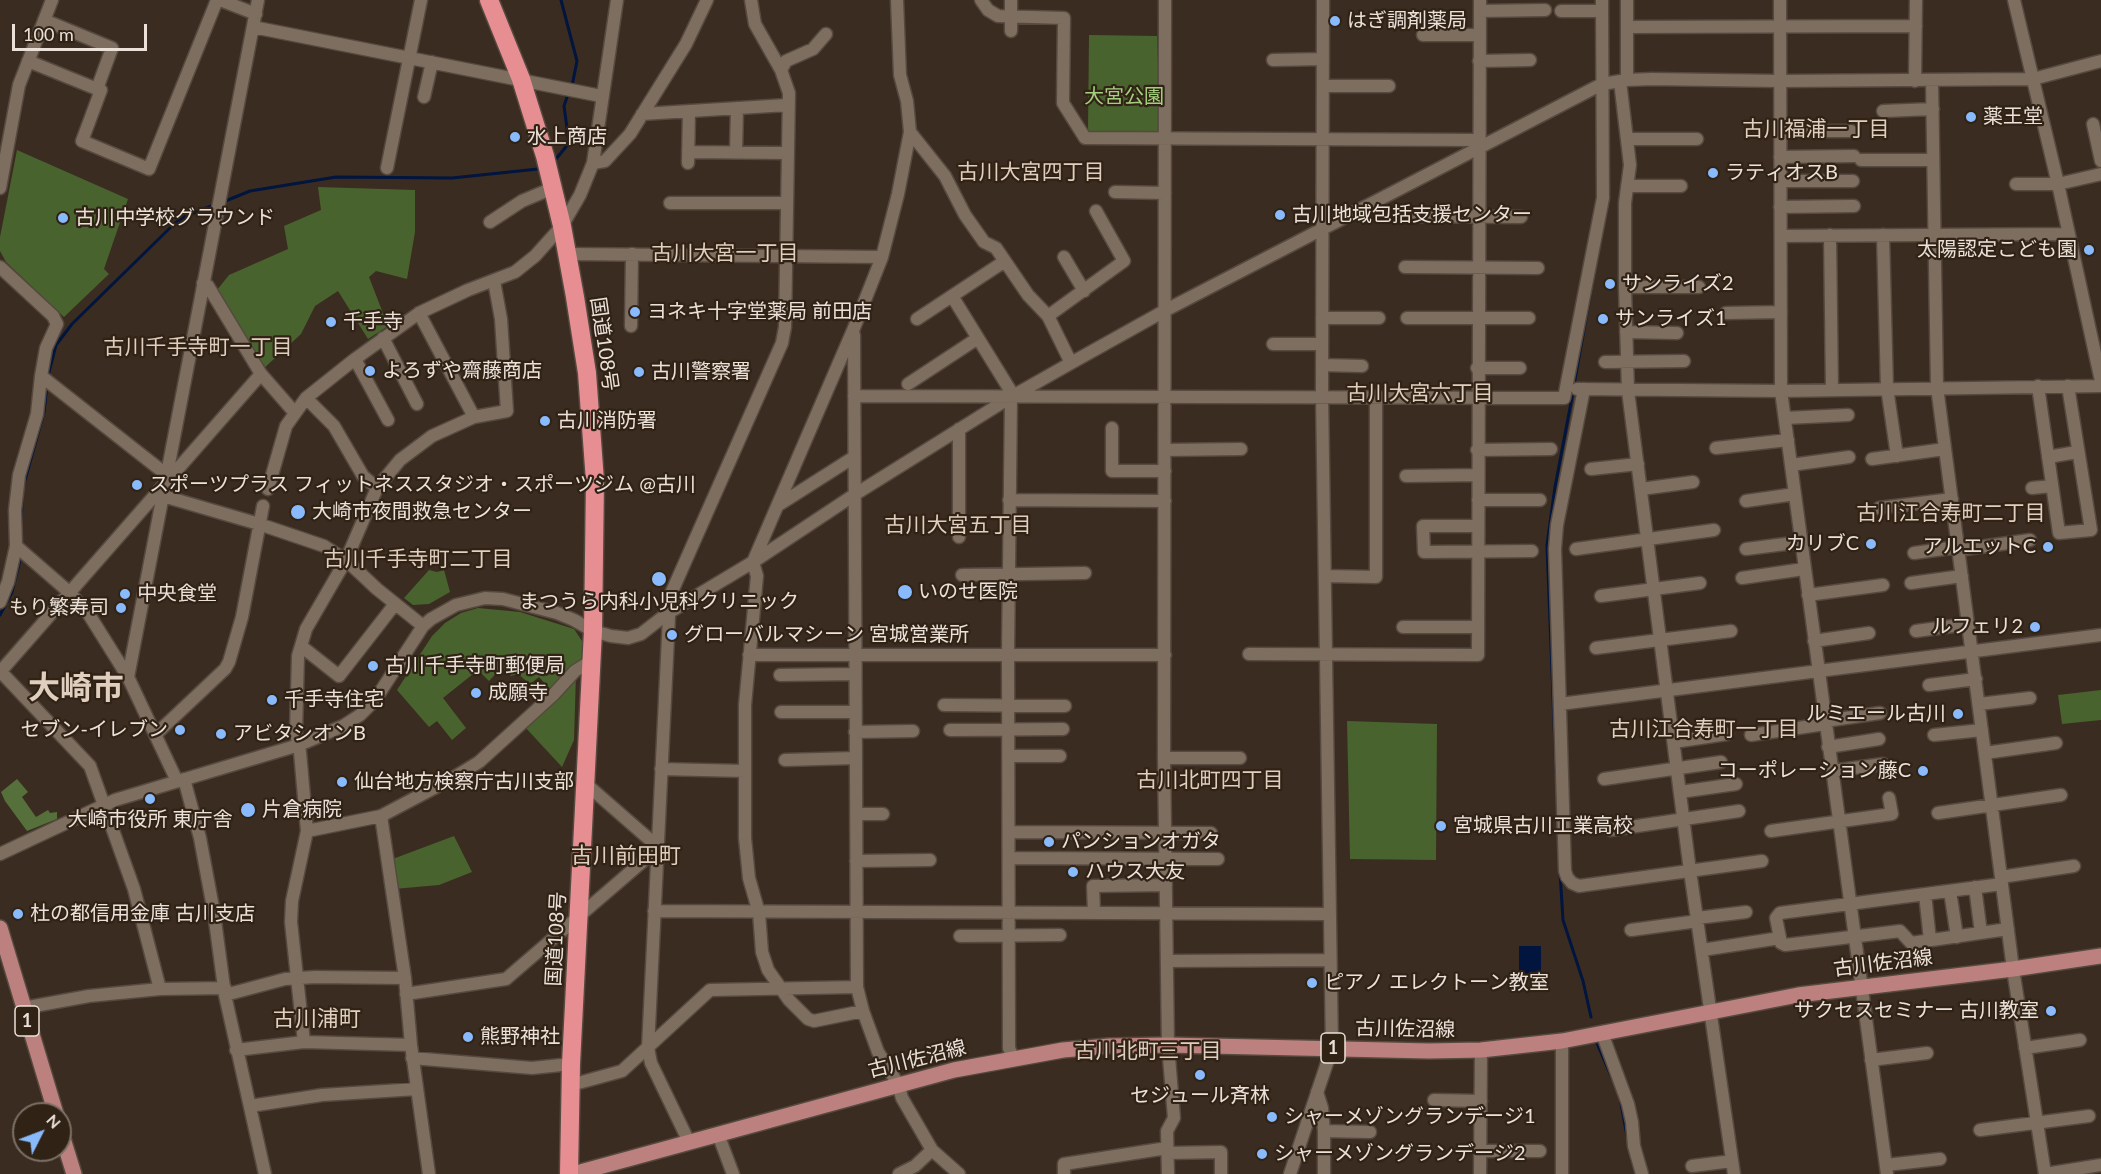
<!DOCTYPE html>
<meta charset="utf-8">
<style>
body{margin:0}
#map{position:relative;width:2101px;height:1174px;overflow:hidden;background:#3a2c20;font-family:Lato,sans-serif}
canvas{display:block}
.north{position:absolute;left:12px;top:1102px;width:60px;height:60px;box-sizing:border-box;background:#302316;border:2px solid #7b6f64;border-radius:50%;rotate:48deg;font-size:16px;font-weight:700;line-height:24px;text-align:center;color:#ebe1d9}
.north::after{content:'';display:block;margin:auto;width:21px;height:27px;background:#88bafc;clip-path:polygon(50% 0,100% 100%,50% 72%,0 100%)}
.scale{position:absolute;left:12px;top:24px;width:135px;height:27px;box-sizing:border-box;border:3px solid #ebe1d9;border-top:0;padding-left:8px;font-size:18px;line-height:21px;white-space:nowrap;color:#ebe1d9;-webkit-text-stroke:4px #302316;paint-order:stroke}
</style>
<div id="map">
<canvas width="2101" height="1174"></canvas>
<div class="north">N</div>
<div class="scale">100 m</div>
</div>
<script>
const g = document.querySelector('canvas').getContext('2d');
g.lineJoin = 'round';
function paint(path, color) { g.fillStyle = color; g.fill(path, 'evenodd'); }
const poly = rows => new Path2D(rows.map(r => 'M' + r).join(''));
function stroke(path, color, width, dash) { g.strokeStyle = color; g.lineWidth = width; g.lineCap = dash ? 'butt' : 'round'; g.setLineDash(dash || []); g.stroke(path); }
function label(font, color, halo, rows, align = 'center') {
  g.font = font + ' Lato,"Noto Sans JP",sans-serif'; g.lineWidth = 4.5; g.setLineDash([]); g.textBaseline = 'middle'; g.strokeStyle = halo; g.fillStyle = color; for (const [text, x, y, turn = 0] of rows) {
    g.save(); g.translate(x, y); g.rotate((+turn || 0) * Math.PI / 180); g.textAlign = isNaN(turn) ? turn : align; if (halo) g.strokeText(text, 0, 0); g.fillText(text, 0, 0); g.restore();
  }
}
paint(poly([
 [1089,35,1157,36,1160,129,1156,132,1088,132],
 [17,150,128,199,104,269,109,274,64,317,6,262,0,251,0,237],
 [318,187,415,190,415,232,407,279,376,271,369,277,388,326,368,339,338,291,315,306,301,334,262,370,217,290,229,275,288,249,284,226,321,210],
 [429,570,437,572,444,570,450,592,429,604,413,605,404,598],
 [478,608,520,612,574,629,584,644,582,659,562,673,551,690,539,677,530,684,518,674,511,676,502,667,489,681,478,670,443,698,466,728,452,740,437,721,429,727,397,690,432,636,445,623,461,613],
 [576,674,574,740,562,767,524,726],
 [2101,690,2101,720,2062,724,2058,695],
 [1347,721,1437,724,1436,860,1350,859],
 [454,836,472,872,439,885,394,889,390,860]
]), '#49632e');
paint(poly([
 [17,779,28,792,22,797,36,817,48,810,50,813,57,812,57,819,27,831,5,801,1,792]
]), '#55703a');
paint(poly([
 [1519,946,1541,946,1541,980,1519,980]
]), '#01153f');
stroke(poly([
 [561,0,577,61,572,86],
 [556,159,569,143,564,106,568,94],
 [223,202,250,191,336,177,452,178,538,169],
 [48,376,56,345,72,324,175,223,186,216,214,205],
 [1574,385,1594,274],
 [23,487,44,412,47,385],
 [21,526,22,499],
 [0,615,12,592,21,556],
 [1556,773,1547,545,1555,487,1573,392],
 [1560,872,1563,920,1583,981,1591,1017],
 [1596,1041,1612,1078],
 [1620,1098,1627,1136],
 [1632,1160,1636,1174]
]), '#01153f', 3);
const minor = poly([
 [220,0,256,14],
 [981,0,988,10,998,16,1064,18,1063,103,1085,138,1478,140],
 [1011,0,1011,31],
 [1165,0,1164,758,1168,1045,1174,1118,1167,1131,1168,1174],
 [1780,0,1781,391,1887,1174],
 [2014,0,2058,184,2101,381],
 [1480,11,1545,10],
 [1561,11,1602,11],
 [253,27,601,96],
 [1627,27,1916,26],
 [1423,35,1480,35],
 [1273,60,1323,59],
 [28,61,97,89,112,48,44,20],
 [1479,61,1530,60],
 [781,70,786,61,813,49,826,34],
 [1627,80,1627,0],
 [1620,81,1630,165,1625,203,1625,287,1628,391,1690,871,1734,1174],
 [1915,81,1916,0],
 [1932,81,1937,387,2013,969,2045,1174],
 [1323,86,1389,86],
 [97,89,101,90,82,141,149,169,217,0],
 [424,97,432,62],
 [1883,111,1933,109],
 [642,114,787,105],
 [2093,124,2101,161],
 [1780,131,1851,131],
 [910,132,945,176,965,215,984,242,996,248,1028,295,1048,316,1071,363],
 [1629,139,1697,139],
 [688,152,787,153],
 [736,152,737,108],
 [1780,157,1854,156],
 [1861,160,1933,160],
 [593,163,605,161,630,134,686,44,707,0],
 [688,163,689,111],
 [387,168,421,0],
 [1780,181,1853,181],
 [2016,184,2058,184,2101,174],
 [1627,186,1681,186],
 [0,188,19,85,52,0],
 [1115,192,1165,193],
 [670,203,786,203],
 [1780,207,1854,206],
 [1408,216,1521,217],
 [490,222,522,201,553,188],
 [1830,235,1832,390],
 [1883,235,1887,388,1897,456],
 [1781,236,2068,234],
 [567,254,882,257],
 [1064,257,1084,291],
 [0,267,53,316,57,324,46,348,41,376,37,414,19,475,15,510,16,546,8,582,0,602],
 [1405,267,1538,268],
 [203,283,208,286,261,374,295,413],
 [1625,287,1699,287],
 [952,296,1010,390,1011,397,1008,655,1009,1048,1013,1058],
 [419,313,474,417],
 [1726,313,1781,312],
 [1048,316,1124,261,1096,211],
 [1322,318,1379,318],
 [1407,318,1529,318],
 [917,319,1005,261],
 [631,326,632,254],
 [1626,332,1677,333],
 [854,335,857,987,863,1011,878,1052,898,1084,902,1098,932,1150,959,1174],
 [383,338,417,404],
 [1273,344,1322,344],
 [355,359,388,420],
 [1605,362,1684,361],
 [1322,365,1362,366],
 [1477,368,1520,368],
 [41,376,167,475],
 [908,384,978,338],
 [2038,386,2059,533,2091,530,2068,386],
 [1577,389,1781,391,2101,386],
 [1584,389,1557,525,1555,549,1565,871,1567,877,1572,883,1579,886,1762,861],
 [854,396,1564,398,1603,198,1602,0],
 [1785,418,1848,415],
 [1112,428,1112,471,1165,471],
 [1716,448,1788,440],
 [1165,450,1241,449],
 [1477,450,1551,449],
 [2048,457,2077,452],
 [1872,459,1945,449],
 [1791,465,1849,457],
 [1591,469,1638,464],
 [1406,476,1478,475],
 [377,488,400,460,432,436,474,417,507,411,501,319,494,281],
 [2032,488,2052,486],
 [268,489,286,426,306,398,355,359,419,313,468,290,515,272,535,256,562,226,580,195,593,163,617,0],
 [1641,489,1693,482],
 [163,496,259,524,324,546,346,560,377,589,423,626],
 [1009,500,1165,501],
 [1478,500,1540,500],
 [1746,501,1795,494],
 [777,506,854,457],
 [1879,508,1952,499],
 [1478,526,1423,526,1424,552,1532,551],
 [959,537,959,429],
 [16,546,69,592,88,613,128,677,177,781],
 [1576,549,1714,530],
 [1746,549,1801,542],
 [1958,550,2030,540],
 [1914,553,1958,547],
 [962,575,1085,573],
 [1325,576,1376,577,1376,396],
 [1742,578,1804,569],
 [1911,583,1962,576],
 [1808,595,1883,585],
 [1601,596,1700,583],
 [1403,627,1478,627],
 [1916,631,1968,624],
 [1814,641,1869,633],
 [301,646,339,676,395,604],
 [1596,648,1731,631],
 [1249,654,1478,655,1480,0],
 [749,655,1165,655],
 [0,671,90,766,134,889,160,989],
 [0,672,261,374],
 [780,675,855,674],
 [128,677,258,0],
 [1929,685,1976,679],
 [1560,704,2101,635],
 [1979,704,2030,698],
 [944,705,1065,706],
 [781,712,855,712],
 [1825,721,1880,713],
 [950,730,1063,729],
 [855,732,913,731],
 [156,734,225,669,229,662,242,617,263,506],
 [1751,735,1825,724],
 [1934,735,1982,730],
 [1674,742,1727,734],
 [1828,747,1879,739],
 [1985,753,2056,743],
 [1009,756,1060,756],
 [1164,758,1240,758],
 [785,760,855,758],
 [661,769,745,771],
 [1832,771,1883,764],
 [184,779,200,838,214,913,225,995,265,1174],
 [1604,779,1721,762],
 [586,784,657,846],
 [1680,792,1736,784],
 [1938,813,2061,795],
 [856,814,883,814],
 [381,816,405,978,411,1045,429,1174],
 [1610,830,1739,811],
 [307,831,381,816,453,778,479,762,554,694,575,671,591,661],
 [1771,831,1892,814,1889,798],
 [1009,832,1211,833],
 [0,854,115,800,299,745,343,726,360,715,375,700,423,626,431,619,456,605,485,598,503,599,557,613,574,620,593,631,611,636,628,638,641,634,668,613,753,562,854,495,1011,397,1071,363,1166,310,1602,84,1627,80,1652,79,1780,81,2033,79,2101,61],
 [1009,858,1218,859],
 [856,861,930,860],
 [2001,877,2074,866],
 [2002,884,1780,913,1776,918,1781,943,1785,945,1900,931,1911,943,2008,929],
 [1975,887,1981,933],
 [1950,891,1957,937],
 [1925,894,1930,940],
 [654,911,1330,914],
 [1094,912,1093,886,1166,885],
 [1697,918,1746,912],
 [1631,930,1698,921],
 [960,936,1060,935],
 [1702,950,1780,938],
 [1167,961,1330,960],
 [406,994,506,979,657,849],
 [225,995,285,979,315,977,405,978],
 [23,1008,89,996,160,989,225,988],
 [863,1011,814,1021,808,1019,789,1000,768,970,762,952,759,913,749,878,745,838,745,705,757,576,753,562,854,328,882,257,898,194,910,132,907,101,900,75,897,0],
 [1602,1033,1628,1104,1632,1122,1634,1146,1642,1174],
 [1562,1041,1562,1174],
 [304,1042,291,922,292,901,307,831,300,752,296,733,298,656,306,629,346,560,377,488,363,476,334,426,306,398],
 [2025,1048,2080,1040],
 [236,1050,304,1042,411,1045],
 [412,1058,532,1068,571,1064],
 [1871,1060,1927,1053],
 [571,1085,622,1071,710,990,857,987],
 [1317,1092,1322,1108,1324,1131,1324,1174],
 [1434,1100,1481,1101],
 [250,1106,322,1095,417,1089],
 [1980,1130,2089,1116],
 [1324,1131,1370,1132],
 [718,1134,733,1174],
 [689,1142,651,1063,648,1048,670,596,782,343,785,327,789,93,781,70,755,24,751,0],
 [1480,1151,1540,1151],
 [1167,1153,1221,1152,1221,1174],
 [1886,1165,1940,1159],
 [1692,1166,1732,1161],
 [899,1174,915,1166,932,1150],
 [1064,1174,1064,1164,1167,1148],
 [1290,1174,1332,1048,1322,395,1323,0],
 [1480,1174,1481,1050],
 [2045,1174,2101,1165]
]);
const major = poly([
 [0,928,56,1114],
 [60,1129,74,1174],
 [573,1174,954,1070,1063,1050,1109,1046,1168,1045,1429,1051,1481,1050,1562,1041,1798,995,2013,969,2101,956]
]);
const highway = poly([
 [489,0,521,79,545,156,562,226,575,297,587,373,595,481,593,631,571,1064,569,1174]
]);
stroke(minor, '#56493f', 15);
stroke(major, '#56493f', 18);
stroke(highway, '#56493f', 21);
stroke(minor, '#7e6e60', 12);
stroke(major, '#bc817e', 15);
stroke(highway, '#e68e92', 18);
for (const [x, y, r, color] of [
 [1335,21,6,"#88bafc"],
 [1971,117,6,"#88bafc"],
 [515,137,6,"#88bafc"],
 [1713,173,6,"#88bafc"],
 [1280,215,6,"#88bafc"],
 [63,218,6,"#88bafc"],
 [2089,250,6,"#88bafc"],
 [1610,284,6,"#88bafc"],
 [635,312,6,"#88bafc"],
 [1603,319,6,"#88bafc"],
 [331,322,6,"#88bafc"],
 [370,371,6,"#88bafc"],
 [639,372,6,"#88bafc"],
 [545,421,6,"#88bafc"],
 [137,485,6,"#88bafc"],
 [298,512,8,"#88bafc"],
 [1871,544,6,"#88bafc"],
 [2048,547,6,"#88bafc"],
 [659,579,8,"#88bafc"],
 [905,592,8,"#88bafc"],
 [125,594,6,"#88bafc"],
 [121,608,6,"#88bafc"],
 [2035,627,6,"#88bafc"],
 [672,635,6,"#88bafc"],
 [373,666,6,"#88bafc"],
 [476,693,6,"#88bafc"],
 [272,700,6,"#88bafc"],
 [1958,714,6,"#88bafc"],
 [180,730,6,"#88bafc"],
 [221,734,6,"#88bafc"],
 [1923,771,6,"#88bafc"],
 [342,782,6,"#88bafc"],
 [150,799,6,"#88bafc"],
 [248,810,8,"#88bafc"],
 [1441,826,6,"#88bafc"],
 [1049,842,6,"#88bafc"],
 [1073,872,6,"#88bafc"],
 [18,914,6,"#88bafc"],
 [1312,983,6,"#88bafc"],
 [2051,1011,6,"#88bafc"],
 [468,1037,6,"#88bafc"],
 [1200,1075,6,"#88bafc"],
 [1272,1117,6,"#88bafc"],
 [1262,1154,6,"#88bafc"]
]) { const dot = new Path2D(); dot.arc(x, y, r, 0, 2 * Math.PI); g.fillStyle = color; g.fill(dot); stroke(dot, '#302316', 2); }
for (const [x, y, w] of [
 [27,1021,24],
 [1333,1048,24]
]) { const box = new Path2D(); box.roundRect(x - w / 2, y - 15, w, 30, 4.5); g.fillStyle = '#302316'; g.fill(box); stroke(box, '#ebe1d9', 1.5); }
label('bold 18px', '#ebe1d9', null, [
 ["1",27,1021],
 ["1",1333,1048]
]);
label('20px', '#ebe1d9', '#302316', [
 ["はぎ調剤薬局",1347,21],
 ["薬王堂",1983,117],
 ["水上商店",527,137],
 ["ラティオスB",1725,173],
 ["古川地域包括支援センター",1292,215],
 ["古川中学校グラウンド",75,218],
 ["太陽認定こども園",2077,250,"right"],
 ["サンライズ2",1622,284],
 ["ヨネキ十字堂薬局 前田店",647,312],
 ["サンライズ1",1615,319],
 ["千手寺",343,322],
 ["よろずや齋藤商店",382,371],
 ["古川警察署",651,372],
 ["古川消防署",557,421],
 ["スポーツプラス フィットネススタジオ・スポーツジム @古川",149,485],
 ["大崎市夜間救急センター",312,512],
 ["カリブC",1859,544,"right"],
 ["アルエットC",2036,547,"right"],
 ["いのせ医院",918,592],
 ["中央食堂",137,594],
 ["まつうら内科小児科クリニック",659,602,"center"],
 ["もり繁寿司",109,608,"right"],
 ["ルフェリ2",2023,627,"right"],
 ["グローバルマシーン 宮城営業所",684,635],
 ["古川千手寺町郵便局",385,666],
 ["成願寺",488,693],
 ["千手寺住宅",284,700],
 ["ルミエール古川",1946,714,"right"],
 ["セブン-イレブン",168,730,"right"],
 ["アビタシオンB",233,734],
 ["コーポレーション藤C",1911,771,"right"],
 ["仙台地方検察庁古川支部",354,782],
 ["片倉病院",262,810],
 ["大崎市役所 東庁舎",150,820,"center"],
 ["宮城県古川工業高校",1453,826],
 ["パンションオガタ",1061,842],
 ["ハウス大友",1085,872],
 ["杜の都信用金庫 古川支店",30,914],
 ["ピアノ エレクトーン教室",1324,983],
 ["サクセスセミナー 古川教室",2039,1011,"right"],
 ["熊野神社",480,1037],
 ["セジュール斉林",1200,1096,"center"],
 ["シャーメゾングランデージ1",1284,1117],
 ["シャーメゾングランデージ2",1274,1154]
], 'left');
label('20px', '#a5ce7e', '#302316', [
 ["大宮公園",1124,97]
]);
label('20px', '#ebe1d9', '#302316', [
 ["国道108号",604,344,82],
 ["国道108号",556,939,-87],
 ["古川佐沼線",1883,963,-7],
 ["古川佐沼線",1405,1029,1],
 ["古川佐沼線",917,1059,-14]
]);
label('21px', '#e0cebe', '#302316', [
 ["古川福浦一丁目",1816,129],
 ["古川大宮四丁目",1031,172],
 ["古川大宮一丁目",725,253],
 ["古川千手寺町一丁目",198,347],
 ["古川大宮六丁目",1420,393],
 ["古川江合寿町二丁目",1951,513],
 ["古川大宮五丁目",958,525],
 ["古川千手寺町二丁目",418,559],
 ["古川江合寿町一丁目",1704,729],
 ["古川北町四丁目",1210,780],
 ["古川北町三丁目",1148,1051]
]);
label('22px', '#e0cebe', '#302316', [
 ["古川前田町",626,856],
 ["古川浦町",317,1019]
]);
label('bold 32px', '#e0cebe', '#302316', [
 ["大崎市",76,689]
]);
</script>
